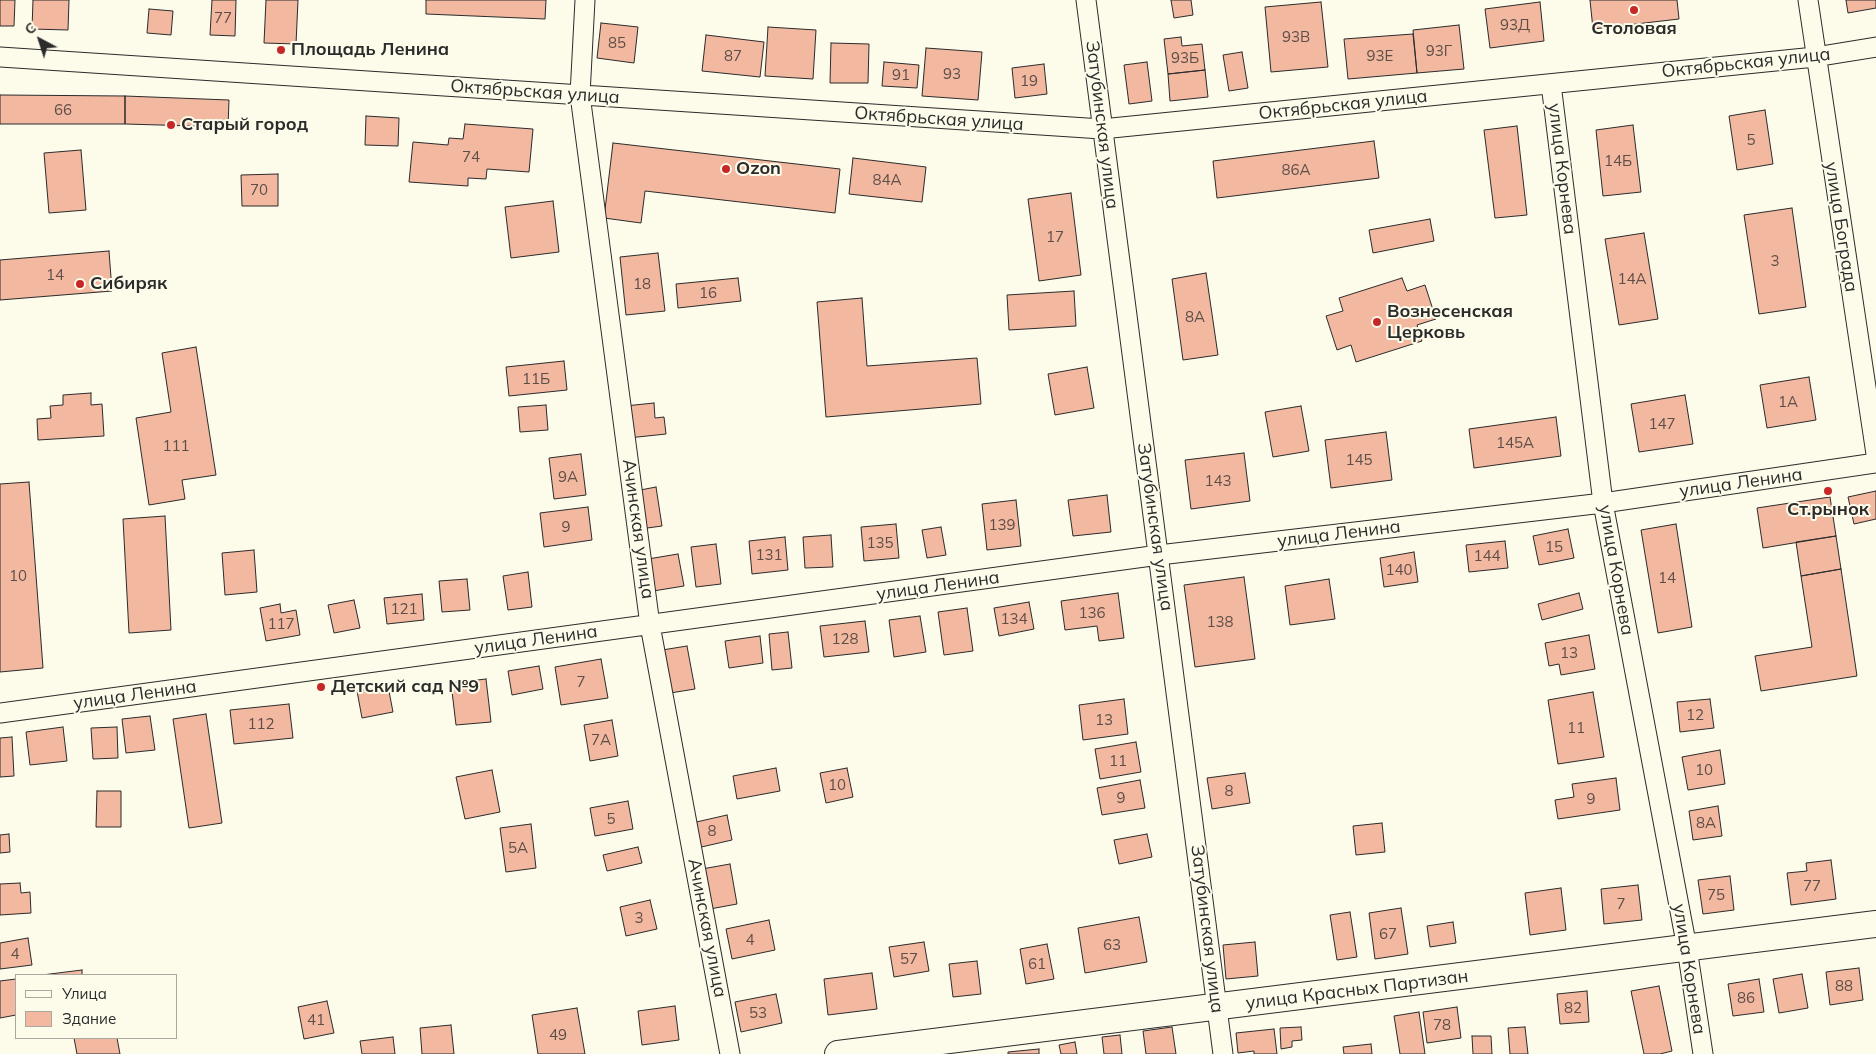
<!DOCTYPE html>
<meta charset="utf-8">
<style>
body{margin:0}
#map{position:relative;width:1876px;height:1054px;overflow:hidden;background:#fdfbea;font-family:Mulish,sans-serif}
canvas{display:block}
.legend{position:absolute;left:15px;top:974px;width:162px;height:65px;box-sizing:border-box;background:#fdfbea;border:1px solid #a9a89e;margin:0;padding:6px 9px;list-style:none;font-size:15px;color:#2b2b2b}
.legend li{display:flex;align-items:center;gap:10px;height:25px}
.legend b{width:25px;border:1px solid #a9a89e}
.north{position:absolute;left:15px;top:15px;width:50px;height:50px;-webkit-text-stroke:4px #fdfbea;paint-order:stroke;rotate:320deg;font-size:14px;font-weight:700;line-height:20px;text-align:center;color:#2b2b2b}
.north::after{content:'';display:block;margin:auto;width:18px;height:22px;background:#2b2b2b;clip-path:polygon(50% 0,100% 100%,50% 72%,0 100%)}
</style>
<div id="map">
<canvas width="1876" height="1054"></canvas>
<ul class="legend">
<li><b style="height:6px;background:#fdfbea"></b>Улица</li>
<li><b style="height:14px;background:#f2b8a0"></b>Здание</li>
</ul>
<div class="north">С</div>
</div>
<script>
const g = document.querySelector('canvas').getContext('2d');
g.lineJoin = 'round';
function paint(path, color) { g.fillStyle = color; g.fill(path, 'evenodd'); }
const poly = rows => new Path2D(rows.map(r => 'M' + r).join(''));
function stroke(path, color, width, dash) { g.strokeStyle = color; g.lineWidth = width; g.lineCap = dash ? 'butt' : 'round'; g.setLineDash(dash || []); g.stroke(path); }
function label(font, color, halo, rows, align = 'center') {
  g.font = font + ' Mulish,sans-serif'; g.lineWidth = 4; g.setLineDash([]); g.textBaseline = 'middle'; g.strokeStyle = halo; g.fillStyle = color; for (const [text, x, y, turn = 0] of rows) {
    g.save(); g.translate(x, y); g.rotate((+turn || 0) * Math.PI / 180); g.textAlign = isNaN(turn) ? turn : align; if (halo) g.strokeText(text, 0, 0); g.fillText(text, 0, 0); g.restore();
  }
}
const building = poly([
 [0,0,15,0,14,26,0,26,0,0],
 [33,0,69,0,68,30,32,29,33,0],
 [212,0,236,0,235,36,210,35,212,0],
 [266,0,298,0,296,44,264,43,266,0],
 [426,0,546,0,545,19,426,14,426,0],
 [1171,0,1191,0,1193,15,1174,18,1171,0],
 [1590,0,1677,0,1679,19,1593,29,1590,0],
 [1846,0,1876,0,1876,8,1848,13,1846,0],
 [1321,2,1328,67,1271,72,1265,7,1321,2],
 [1540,2,1544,41,1490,48,1485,9,1540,2],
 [149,9,173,11,171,35,147,33,149,9],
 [601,23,638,27,634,63,597,58,601,23],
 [1459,25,1464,69,1417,73,1413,30,1459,25],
 [768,27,816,30,813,79,765,76,768,27],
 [1413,34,1417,73,1348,79,1344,39,1413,34],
 [706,35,764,42,760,77,702,71,706,35],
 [1181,37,1182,46,1202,44,1205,70,1168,74,1164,39,1181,37],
 [831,43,869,44,868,83,830,83,831,43],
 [926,48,982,52,978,100,922,96,926,48],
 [1242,52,1248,88,1229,91,1223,55,1242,52],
 [884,62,919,65,917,88,882,86,884,62],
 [1147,62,1152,101,1129,104,1124,65,1147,62],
 [1044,64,1047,94,1015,98,1012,68,1044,64],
 [1205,70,1208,97,1170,101,1168,74,1205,70],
 [0,95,125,96,125,124,0,124,0,95],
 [125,96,229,100,228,127,125,124,125,96],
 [1765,110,1773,164,1737,170,1729,116,1765,110],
 [366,116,399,118,398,146,365,145,366,116],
 [465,124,533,129,529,172,487,169,486,179,468,178,468,186,409,182,413,142,448,145,449,138,463,139,465,124],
 [1633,125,1641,192,1603,196,1596,130,1633,125],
 [1517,126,1527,215,1495,218,1484,130,1517,126],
 [1374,141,1379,178,1217,198,1213,161,1374,141],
 [613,143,840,169,835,213,645,191,641,223,604,218,613,143],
 [81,150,86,210,49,213,44,153,81,150],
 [853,158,926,167,922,202,849,194,853,158],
 [278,174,278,206,242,206,241,175,278,174],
 [1071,193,1081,275,1039,281,1028,199,1071,193],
 [553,201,559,252,511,258,505,207,553,201],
 [1792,208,1806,307,1759,314,1744,215,1792,208],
 [1430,219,1434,241,1373,253,1369,230,1430,219],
 [1644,233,1658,319,1619,325,1605,239,1644,233],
 [109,251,112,291,0,300,0,260,109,251],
 [658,253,665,311,626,315,620,257,658,253],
 [1206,273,1218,355,1183,360,1172,279,1206,273],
 [738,278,741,301,678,308,676,284,738,278],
 [1402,278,1407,291,1425,285,1436,319,1417,325,1422,341,1356,362,1351,345,1337,350,1326,316,1343,311,1339,298,1402,278],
 [1074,291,1076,326,1009,330,1007,295,1074,291],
 [862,298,867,366,977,358,981,404,826,417,817,302,862,298],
 [196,347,216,475,182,480,185,499,149,505,136,418,171,412,162,353,196,347],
 [564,361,567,390,509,396,506,367,564,361],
 [1087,367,1094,408,1055,415,1048,374,1087,367],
 [1809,377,1816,420,1767,428,1760,385,1809,377],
 [91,393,91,405,102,404,104,436,38,440,37,419,51,418,50,406,63,405,63,395,91,393],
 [1685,395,1693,444,1639,452,1631,404,1685,395],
 [654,403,655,418,664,417,666,434,628,438,625,406,654,403],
 [546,405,548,430,520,432,518,407,546,405],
 [1301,406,1309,451,1273,457,1265,412,1301,406],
 [1556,417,1561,456,1474,468,1469,429,1556,417],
 [1386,432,1392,480,1331,488,1325,440,1386,432],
 [1244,453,1250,501,1191,509,1185,460,1244,453],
 [581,454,586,495,554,499,549,458,581,454],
 [29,482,43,668,0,672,0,484,29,482],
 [656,487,662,526,640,529,635,491,656,487],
 [1876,491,1876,519,1854,524,1848,497,1876,491],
 [1107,495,1111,532,1073,536,1068,500,1107,495],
 [1830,497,1836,536,1763,548,1757,508,1830,497],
 [1016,500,1021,546,987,550,982,504,1016,500],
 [588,507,592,540,544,547,540,513,588,507],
 [165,516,171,630,129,633,123,519,165,516],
 [896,524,899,558,864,561,861,527,896,524],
 [1676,524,1692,627,1658,633,1641,530,1676,524],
 [941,527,946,555,927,558,922,530,941,527],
 [1568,529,1574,558,1539,565,1533,536,1568,529],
 [831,535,833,567,805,568,803,537,831,535],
 [1836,536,1841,569,1801,576,1796,542,1836,536],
 [785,537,788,570,752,574,749,541,785,537],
 [1505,541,1508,568,1469,572,1466,545,1505,541],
 [716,544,721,584,696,587,691,547,716,544],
 [254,550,257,592,225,595,222,553,254,550],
 [1414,552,1418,582,1384,587,1380,558,1414,552],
 [678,554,684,586,647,592,642,560,678,554],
 [1841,569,1857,676,1761,691,1755,656,1812,647,1801,576,1841,569],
 [528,572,532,607,508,610,503,576,528,572],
 [1244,577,1255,659,1195,667,1184,585,1244,577],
 [467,579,470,610,442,612,439,581,467,579],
 [1329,579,1335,619,1290,625,1285,586,1329,579],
 [1118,593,1124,638,1099,641,1097,626,1065,630,1061,601,1118,593],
 [1579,593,1583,609,1542,620,1538,604,1579,593],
 [422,594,424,620,387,624,384,598,422,594],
 [354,600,360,628,334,633,328,605,354,600],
 [1029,602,1034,629,999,636,994,608,1029,602],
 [280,604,281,613,296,610,300,635,266,641,260,608,280,604],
 [967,608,973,651,944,655,938,612,967,608],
 [920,616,926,652,894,657,889,620,920,616],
 [865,621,869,652,824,657,820,626,865,621],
 [788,632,792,668,772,670,769,634,788,632],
 [1589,635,1595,669,1561,675,1559,664,1549,666,1545,643,1589,635],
 [760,636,763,663,729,668,725,641,760,636],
 [687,646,695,689,664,694,656,651,687,646],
 [601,659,608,698,561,705,555,667,601,659],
 [539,666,543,689,512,695,508,671,539,666],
 [486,679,491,722,456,725,451,683,486,679],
 [388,686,393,712,362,718,357,691,388,686],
 [1593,692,1604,757,1558,764,1548,700,1593,692],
 [1124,699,1128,734,1083,740,1079,705,1124,699],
 [1710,699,1714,728,1680,732,1677,702,1710,699],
 [289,704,293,738,234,744,230,710,289,704],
 [206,714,222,823,189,828,173,719,206,714],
 [150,716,155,750,126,753,122,719,150,716],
 [612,720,618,756,590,761,584,725,612,720],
 [63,727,67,761,30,765,26,732,63,727],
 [117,727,118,758,93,759,91,728,117,727],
 [12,737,14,776,0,777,0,738,12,737],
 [1136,742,1141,772,1100,779,1095,749,1136,742],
 [1720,750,1725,784,1688,790,1682,757,1720,750],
 [776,768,780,791,737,799,733,776,776,768],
 [847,768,853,797,826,803,820,773,847,768],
 [492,770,500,812,465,819,456,777,492,770],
 [1245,773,1250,803,1212,809,1207,778,1245,773],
 [1616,778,1620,810,1558,819,1555,800,1574,797,1572,784,1616,778],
 [1140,780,1145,808,1102,815,1097,788,1140,780],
 [97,791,121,791,121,827,96,827,97,791],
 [628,801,633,829,595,836,590,808,628,801],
 [1718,806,1722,836,1693,840,1689,811,1718,806],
 [727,815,732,840,697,848,692,823,727,815],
 [1382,823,1385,852,1356,855,1353,826,1382,823],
 [531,824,536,868,506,872,500,828,531,824],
 [9,834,10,852,0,853,0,835,9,834],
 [1147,834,1152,857,1119,864,1114,840,1147,834],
 [638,847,642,863,607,871,603,855,638,847],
 [1831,860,1836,899,1791,905,1787,873,1807,871,1806,863,1831,860],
 [730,864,737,904,710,909,702,869,730,864],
 [1730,876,1734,910,1703,914,1698,880,1730,876],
 [20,883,21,893,30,892,31,913,0,915,0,884,20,883],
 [1638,885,1642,920,1604,924,1601,889,1638,885],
 [1561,888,1566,930,1530,935,1525,893,1561,888],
 [650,900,657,929,626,936,620,907,650,900],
 [1401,908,1408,954,1375,959,1369,913,1401,908],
 [1350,912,1357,957,1337,960,1330,915,1350,912],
 [1139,917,1147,962,1085,973,1078,928,1139,917],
 [769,920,775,950,732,959,726,929,769,920],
 [1453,922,1456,943,1430,947,1427,926,1453,922],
 [28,938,32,965,0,969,0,943,28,938],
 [924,942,929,971,894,977,889,947,924,942],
 [1255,942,1258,976,1226,979,1223,945,1255,942],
 [1047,944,1054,979,1026,984,1020,949,1047,944],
 [977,961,981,994,953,997,949,964,977,961],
 [1859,968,1863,1000,1830,1005,1826,972,1859,968],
 [82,970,82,975,42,975,82,970],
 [872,973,877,1009,828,1015,824,979,872,973],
 [1802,974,1808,1008,1779,1013,1773,979,1802,974],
 [16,979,16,1015,0,1018,0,981,16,979],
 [1759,979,1764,1012,1733,1016,1728,984,1759,979],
 [1659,986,1672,1051,1660,1054,1644,1054,1631,991,1659,986],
 [1587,991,1589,1022,1560,1024,1557,994,1587,991],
 [776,994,782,1023,741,1032,735,1002,776,994],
 [327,1001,334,1033,304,1039,298,1007,327,1001],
 [675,1006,679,1040,642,1045,638,1011,675,1006],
 [1457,1007,1461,1038,1427,1043,1423,1012,1457,1007],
 [577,1008,585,1054,538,1054,532,1015,577,1008],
 [1419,1012,1425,1054,1400,1054,1394,1016,1419,1012],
 [451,1025,454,1054,422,1054,420,1028,451,1025],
 [1172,1027,1176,1054,1146,1054,1143,1031,1172,1027],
 [1301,1027,1302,1040,1292,1041,1292,1047,1281,1049,1280,1028,1301,1027],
 [1525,1027,1528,1054,1510,1054,1508,1028,1525,1027],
 [1274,1029,1277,1054,1254,1054,1254,1051,1238,1053,1236,1033,1274,1029],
 [1120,1035,1122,1054,1104,1054,1102,1037,1120,1035],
 [1472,1036,1491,1036,1492,1054,1473,1054,1472,1036],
 [393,1037,395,1054,362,1054,360,1041,393,1037],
 [74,1038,117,1038,120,1054,77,1054,74,1038],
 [1075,1042,1077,1054,1061,1054,1059,1045,1075,1042],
 [1371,1044,1372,1054,1344,1054,1343,1047,1371,1044],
 [1039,1049,1039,1054,1008,1054,1008,1052,1039,1049]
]);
paint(building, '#f2b8a0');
stroke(building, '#2b2b2b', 1);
const minor = poly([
 [585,0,580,95,650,625,730,1054],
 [1086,0,1223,1054],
 [1808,0,1876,454],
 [0,57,1102,129,1815,57,1876,47],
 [1551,84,1603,503,1687,948,1703,1054],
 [0,713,1159,555,1603,503,1876,463]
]);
const secondary = poly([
 [838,1054,1876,924]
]);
stroke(minor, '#2b2b2b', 21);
stroke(secondary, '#2b2b2b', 28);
stroke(minor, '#fdfbea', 19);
stroke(secondary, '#fdfbea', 26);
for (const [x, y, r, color] of [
 [1634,10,5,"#c62828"],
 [281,50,5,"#c62828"],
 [171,125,5,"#c62828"],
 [726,169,5,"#c62828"],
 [80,284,5,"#c62828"],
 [1377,322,5,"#c62828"],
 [1828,491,5,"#c62828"],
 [321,687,5,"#c62828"]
]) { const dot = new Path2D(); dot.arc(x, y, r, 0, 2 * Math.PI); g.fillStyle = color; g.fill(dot); stroke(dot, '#fdfbea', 2); }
label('15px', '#5d4e48', null, [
 ["77",223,18],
 ["93Д",1515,25],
 ["93В",1296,37],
 ["85",617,43],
 ["93Г",1439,51],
 ["87",733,56],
 ["93Е",1380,56],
 ["93Б",1185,58],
 ["93",952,74],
 ["91",901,75],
 ["19",1029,81],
 ["66",63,110],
 ["5",1751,140],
 ["74",471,157],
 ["14Б",1618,161],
 ["86А",1296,170],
 ["84А",887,180],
 ["70",259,190],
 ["17",1055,237],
 ["3",1775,261],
 ["14",55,275],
 ["14А",1632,279],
 ["18",642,284],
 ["16",708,293],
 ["8А",1195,317],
 ["11Б",536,379],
 ["1А",1788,402],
 ["147",1662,424],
 ["145А",1515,443],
 ["111",176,446],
 ["145",1359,460],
 ["9А",568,477],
 ["143",1218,481],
 ["139",1002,525],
 ["9",566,527],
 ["135",880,543],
 ["15",1554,547],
 ["131",769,555],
 ["144",1487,556],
 ["140",1399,570],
 ["10",18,576],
 ["14",1667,578],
 ["121",404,609],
 ["136",1092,613],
 ["134",1014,619],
 ["138",1220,622],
 ["117",281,624],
 ["128",845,639],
 ["13",1569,653],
 ["7",581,682],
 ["12",1695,715],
 ["13",1104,720],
 ["112",261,724],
 ["11",1576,728],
 ["7А",601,740],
 ["11",1118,761],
 ["10",1704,770],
 ["10",837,785],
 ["8",1229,791],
 ["9",1121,798],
 ["9",1591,799],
 ["5",611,819],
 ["8А",1706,823],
 ["8",712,831],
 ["5А",518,848],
 ["77",1812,886],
 ["75",1716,895],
 ["7",1621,904],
 ["3",639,918],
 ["67",1388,934],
 ["4",750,940],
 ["63",1112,945],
 ["4",15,954],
 ["57",909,959],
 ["61",1037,964],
 ["88",1844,986],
 ["86",1746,998],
 ["82",1573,1008],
 ["53",758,1013],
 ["41",316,1020],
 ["78",1442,1025],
 ["49",558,1035]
]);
label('bold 18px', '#2b2b2b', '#fdfbea', [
 ["Столовая",1634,29,"center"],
 ["Площадь Ленина",291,50],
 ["Старый город",181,125],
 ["Ozon",736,169],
 ["Сибиряк",90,284],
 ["Вознесенская",1387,312],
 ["Церковь",1387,333],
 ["Ст.рынок",1828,510,"center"],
 ["Детский сад №9",331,687]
], 'left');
label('18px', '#2b2b2b', '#fdfbea', [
 ["Октябрьская улица",1746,63,-6],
 ["Октябрьская улица",535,92,4],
 ["Октябрьская улица",1343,105,-6],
 ["Октябрьская улица",939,119,4],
 ["Затубинская улица",1102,125,83],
 ["улица Корнева",1562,169,83],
 ["улица Бограда",1841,227,81],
 ["улица Ленина",1741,483,-8],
 ["Затубинская улица",1155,527,82],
 ["Ачинская улица",638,529,82],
 ["улица Ленина",1339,534,-7],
 ["улица Корнева",1616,570,80],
 ["улица Ленина",938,586,-8],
 ["улица Ленина",536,640,-8],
 ["улица Ленина",135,695,-8],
 ["Ачинская улица",707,928,79],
 ["Затубинская улица",1207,929,83],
 ["улица Корнева",1689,969,81],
 ["улица Красных Партизан",1357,990,-7]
]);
</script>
